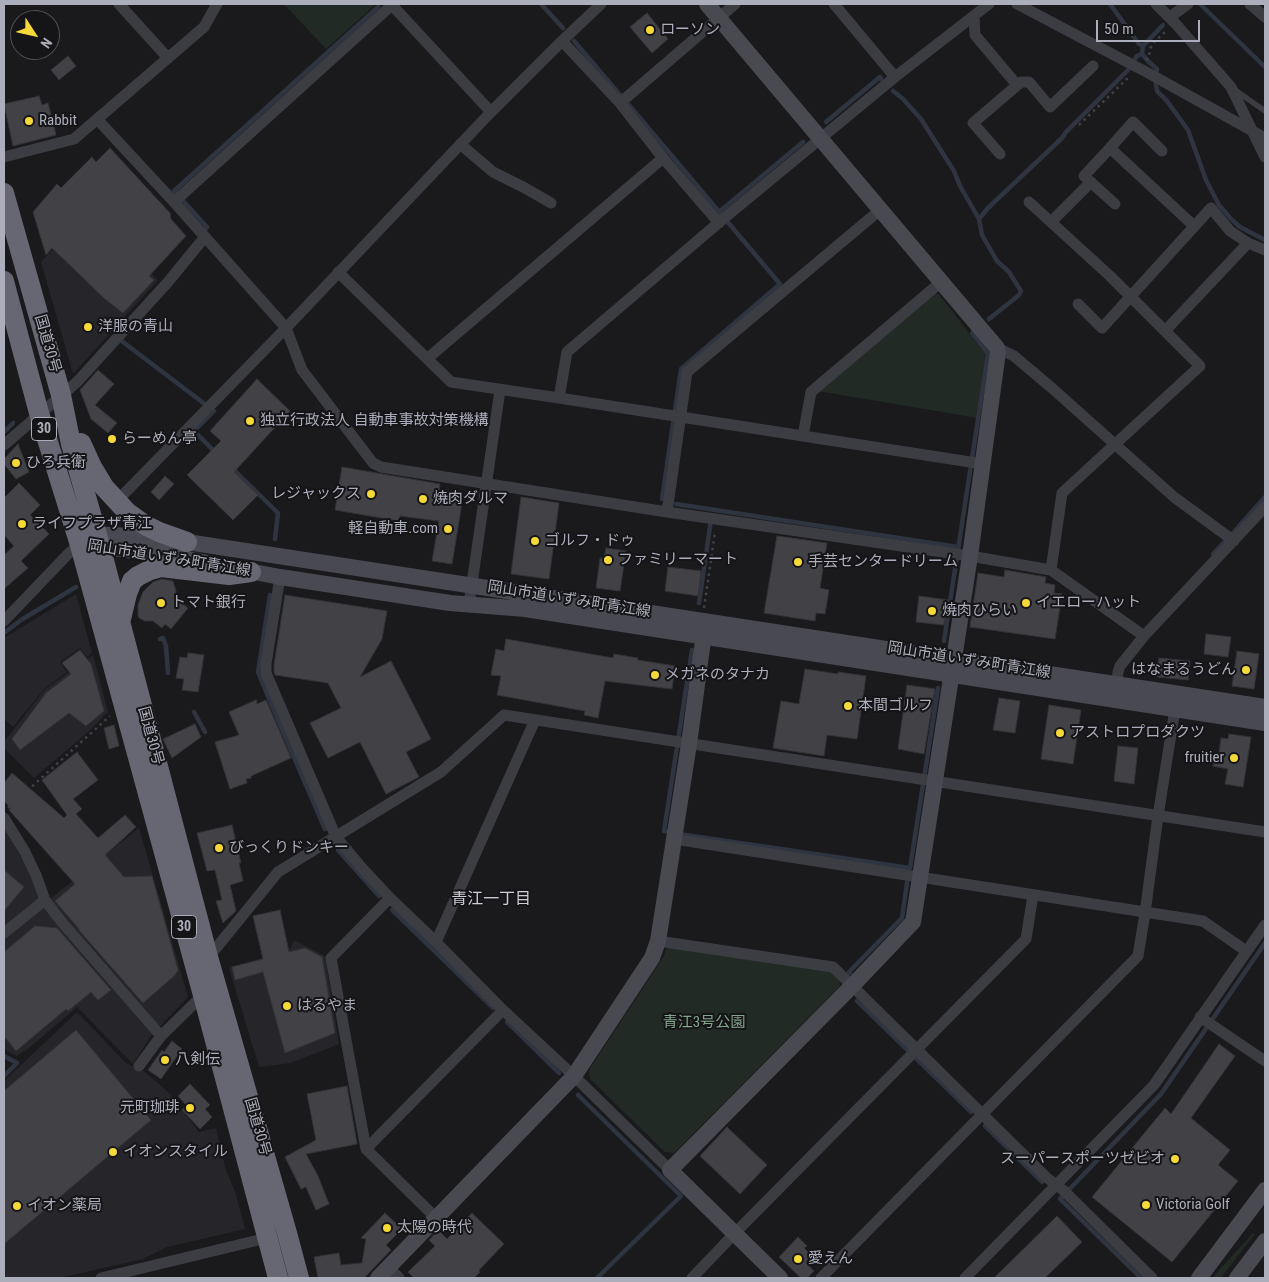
<!DOCTYPE html>
<meta charset="utf-8">
<style>
body{margin:0}
#map{position:relative;width:1269px;height:1282px;overflow:hidden;background:#1a191c;font-family:"Roboto Condensed",sans-serif}
canvas{display:block}
.frame{position:absolute;inset:0;border:5px solid #acaebb;pointer-events:none}
.north{position:absolute;left:10px;top:10px;width:50px;height:50px;box-sizing:border-box;background:#151417;border:1px solid #515259;border-radius:50%;rotate:125deg;font-size:14px;font-weight:700;line-height:20px;text-align:center;color:#acaebb}
.north::after{content:'';display:block;margin:auto;width:18px;height:22px;background:#f5d938;clip-path:polygon(50% 0,100% 100%,50% 72%,0 100%)}
.scale{position:absolute;left:1096px;top:20px;width:104px;height:22px;box-sizing:border-box;border:2px solid #acaebb;border-top:0;padding-left:6px;font-size:15px;line-height:18px;white-space:nowrap;color:#acaebb;-webkit-text-stroke:4px #151417;paint-order:stroke}
</style>
<div id="map">
<canvas width="1269" height="1282"></canvas>
<div class="frame"></div>
<div class="north">N</div>
<div class="scale">50 m</div>
</div>
<script>
const g = document.querySelector('canvas').getContext('2d');
g.lineJoin = 'round';
function paint(path, color) { g.fillStyle = color; g.fill(path, 'evenodd'); }
const poly = rows => new Path2D(rows.map(r => 'M' + r).join(''));
function stroke(path, color, width, dash) { g.strokeStyle = color; g.lineWidth = width; g.lineCap = dash ? 'butt' : 'round'; g.setLineDash(dash || []); g.stroke(path); }
function label(font, color, halo, rows, align = 'center') {
  g.font = font + ' "Roboto Condensed","Noto Sans JP",sans-serif'; g.lineWidth = 4; g.setLineDash([]); g.textBaseline = 'middle'; g.strokeStyle = halo; g.fillStyle = color; for (const [text, x, y, turn = 0] of rows) {
    g.save(); g.translate(x, y); g.rotate((+turn || 0) * Math.PI / 180); g.textAlign = isNaN(turn) ? turn : align; if (halo) g.strokeText(text, 0, 0); g.fillText(text, 0, 0); g.restore();
  }
}
paint(poly([
 [86,213,158,280,73,374,41,262],
 [76,594,92,653,87,657,80,648,60,662,67,672,44,689,13,727,4,719,4,638],
 [93,655,108,712,88,732,34,778,4,748,4,742,44,690],
 [4,826,20,856,22,857,50,899,139,828,188,997,151,1036,133,1064,77,1007,28,1049,16,1056,4,1049],
 [294,940,325,956,339,1044,291,1063,259,1067,229,968,290,950],
 [76,1013,80,1015,126,1063,145,1072,168,1092,199,1132,216,1128,226,1171,235,1191,245,1229,167,1247,143,1259,59,1278,4,1278,4,1081]
]), '#262529');
paint(poly([
 [284,4,376,4,326,49],
 [933,294,939,294,985,354,986,359,977,418,818,391],
 [671,947,830,971,839,978,840,986,674,1153,665,1152,590,1079,589,1070,664,956,666,949],
 [1253,1233,1255,1234,1221,1278,1213,1278,1220,1269]
]), '#212a24');
stroke(poly([
 [541,4,563,28],
 [1110,4,1139,44,1143,46],
 [1201,5,1265,67],
 [574,41,621,96],
 [1142,54,1149,62,1157,69,1156,84,1157,91,1167,101,1188,130,1206,180,1219,205,1231,219,1240,227,1265,240],
 [893,91,903,99,921,119,954,171,960,186,979,219,982,235,997,261,1009,272,1021,291,1019,295,989,319],
 [629,105,780,284,681,369,662,499],
 [826,122,880,77,881,79],
 [719,212,803,142],
 [979,219,988,208,1062,138,1066,132,1129,69,1137,56,1142,54,1143,46,1163,25],
 [205,230,207,227,174,191,378,7],
 [123,342,206,405],
 [213,410,214,411,194,431,215,452],
 [4,432,13,423],
 [232,468,278,513,275,539],
 [676,504,958,547],
 [1233,533,1265,497],
 [1213,554,1226,540],
 [270,595,258,672,277,718,325,829],
 [699,603,711,520],
 [4,633,21,620,76,587],
 [160,639,163,638,166,646,168,673],
 [944,641,988,354,972,333,973,332],
 [194,712,205,732],
 [671,832,664,831,692,650],
 [679,834,910,868],
 [338,850,379,896],
 [910,868,938,688],
 [392,910,493,1008],
 [850,973,849,972,902,918,908,876],
 [857,1001,971,1112],
 [507,1022,559,1073],
 [4,1056,17,1063,4,1076],
 [578,1095,681,1196,597,1278],
 [985,1126,1042,1182],
 [1141,1278,1060,1199,1161,1094,1265,943]
]), '#2f3540', 4.5);
const building = poly([
 [647,13,668,39,652,53,630,27,647,13],
 [68,56,76,66,59,80,51,70,68,56],
 [39,96,42,105,48,103,56,135,13,146,4,104,39,96],
 [110,148,170,213,171,219,186,236,149,276,154,280,123,313,105,299,52,248,46,255,33,212,57,184,61,188,92,157,96,162,110,148],
 [98,370,114,384,95,405,117,423,108,433,91,419,80,390,98,370],
 [257,379,290,411,234,472,258,495,233,520,187,475,221,441,210,431,257,379],
 [18,444,29,472,16,479,4,464,4,459,18,444],
 [342,467,440,484,439,493,463,497,452,564,432,561,439,521,400,516,399,521,335,510,342,467],
 [165,476,174,484,159,500,151,492,165,476],
 [19,483,40,505,30,515,49,534,21,561,28,568,4,589,4,555,14,546,4,535,4,498,19,483],
 [521,497,559,503,549,579,511,574,521,497],
 [777,536,827,543,820,588,829,590,825,614,816,613,815,621,764,613,777,536],
 [606,548,626,551,620,591,596,588,600,558,604,558,606,548],
 [668,567,701,571,698,596,665,591,668,567],
 [1005,570,1046,577,1045,583,1055,585,1054,593,1062,594,1055,639,970,627,978,573,1004,577,1005,570],
 [162,579,173,581,176,591,175,598,188,608,171,629,165,624,162,628,153,621,145,621,139,618,138,615,138,605,143,592,153,582,162,579],
 [285,595,387,611,382,639,360,677,391,661,431,739,406,752,419,777,386,794,360,742,328,758,310,723,341,708,328,683,275,675,274,671,274,665,285,595],
 [919,596,948,600,944,625,916,622,919,596],
 [1206,634,1231,637,1228,657,1204,654,1206,634],
 [506,639,613,658,614,654,638,658,638,660,675,666,672,689,605,681,598,718,584,715,585,711,497,695,501,676,491,675,496,649,504,651,506,639],
 [80,650,91,664,104,711,86,726,69,713,20,750,12,739,46,693,71,674,62,663,80,650],
 [1237,651,1259,654,1254,689,1232,686,1237,651],
 [188,653,204,655,198,692,182,690,184,679,176,678,180,657,187,658,188,653],
 [1159,658,1190,661,1188,680,1157,677,1159,658],
 [805,669,838,674,838,672,866,676,857,739,827,735,824,756,773,748,781,701,799,704,805,669],
 [907,685,935,689,924,754,898,749,907,685],
 [999,698,1020,701,1015,733,993,730,999,698],
 [256,700,257,704,266,700,291,758,251,776,251,778,246,779,247,783,230,789,215,742,239,735,229,712,256,700],
 [1049,705,1081,710,1073,764,1041,759,1049,705],
 [195,724,201,737,172,758,163,739,195,724],
 [114,725,119,746,109,749,104,728,114,725],
 [1229,734,1251,737,1243,787,1225,784,1228,769,1213,766,1215,753,1219,753,1221,738,1228,739,1229,734],
 [1118,746,1138,748,1134,784,1114,781,1118,746],
 [77,752,98,780,73,799,82,809,76,814,98,838,125,815,136,827,105,855,124,877,152,876,178,970,174,976,143,1003,78,929,80,930,55,901,75,884,9,810,11,808,4,801,4,783,12,773,64,818,67,815,42,780,77,752],
 [232,825,241,863,239,863,243,881,230,885,236,911,223,923,216,901,222,900,215,870,207,871,197,833,232,825],
 [4,870,24,887,4,911,4,870],
 [280,910,289,952,305,948,322,957,335,1033,285,1053,263,972,235,980,232,967,263,959,253,916,280,910],
 [35,926,57,928,111,990,98,1000,91,992,68,1011,66,1009,16,1051,4,1036,4,952,35,926],
 [76,1030,151,1120,4,1244,4,1091,76,1030],
 [172,1041,182,1049,161,1079,148,1070,162,1050,164,1052,172,1041],
 [1219,1044,1235,1056,1191,1118,1230,1150,1218,1165,1238,1181,1172,1262,1092,1197,1165,1108,1171,1114,1219,1044],
 [190,1084,210,1105,205,1109,212,1117,200,1129,182,1110,187,1106,178,1096,190,1084],
 [347,1086,357,1144,306,1154,318,1176,329,1204,316,1210,306,1187,301,1189,285,1157,316,1140,307,1094,347,1086],
 [727,1127,767,1165,740,1194,700,1156,727,1127],
 [385,1213,402,1229,386,1245,391,1250,364,1278,318,1278,314,1257,339,1253,341,1265,362,1263,366,1239,361,1238,385,1213],
 [472,1213,504,1244,479,1270,480,1272,474,1278,414,1278,408,1272,435,1246,429,1240,438,1230,447,1239,472,1213],
 [1057,1216,1082,1242,1045,1278,994,1278,1057,1216],
 [798,1237,807,1246,804,1248,812,1256,806,1263,814,1271,807,1278,801,1278,779,1257,798,1237]
]);
paint(building, '#414146');
stroke(building, '#343338', 1);
stroke(poly([
 [1146,60,1149,57,1150,49,1154,42,1166,31],
 [1079,125,1130,76],
 [704,608,715,532],
 [8,808,110,716]
]), '#404148', 2.5, [2.5, 4]);
stroke(poly([
 [1235,90,1265,111]
]), '#3c3c43', 5.5);
stroke(poly([
 [119,4,168,58],
 [391,4,491,112],
 [834,4,895,77],
 [1017,4,1150,74,1265,138],
 [1156,4,1175,23,1231,87,1265,157],
 [1250,4,1265,17],
 [974,16,975,35,1017,85],
 [1170,17,1188,4],
 [562,41,620,103,663,158,719,223],
 [620,103,735,4],
 [97,119,174,202,286,328,302,370,373,463,381,467,667,512,970,556,1051,570,1144,636],
 [460,144,493,172,525,188,551,203],
 [1110,148,1133,122,1162,151],
 [1000,154,973,123,1021,82,1029,82,1050,107,1093,66],
 [4,157,74,139,204,27,217,4],
 [174,202,393,4],
 [1029,202,1110,276,1200,366,1062,493,1051,570],
 [1115,204,1084,176,1110,148,1194,226],
 [1051,222,1091,182],
 [338,272,451,382,559,398],
 [1078,304,1102,328,1211,208,1230,231,1248,243],
 [1165,331,1248,243,1265,250],
 [997,348,1008,353,1014,356,1053,389,1174,497,1234,541],
 [428,358,663,158],
 [803,436,811,392,941,282],
 [4,445,77,382,168,282,204,238],
 [983,464,559,398,567,352,723,219,895,77,989,4],
 [117,501,286,328,491,112,562,41,601,4],
 [667,512,687,372,880,210],
 [280,577,266,664,266,673,336,837,362,868,390,898,436,942,503,1010,574,1076,670,1170],
 [469,604,500,390],
 [4,621,69,553,80,545],
 [1117,683,1118,672,1120,666,1144,636,1265,507],
 [4,818,25,852,36,875,45,900,60,920,161,1036,203,995,206,994],
 [674,839,1203,921,1246,951],
 [390,898,331,958,366,1149,436,1218],
 [4,933,45,900],
 [658,941,833,967,1046,1177,1063,1190,1152,1278],
 [436,942,535,720],
 [205,960,217,947,278,872,441,772,504,715,1265,832],
 [1200,1017,1265,1061],
 [139,1066,161,1036],
 [366,1149,503,1010],
 [388,1267,399,1278],
 [101,1278,271,1237],
 [692,1278,734,1234,1026,939,1033,895],
 [821,1278,1138,956,1145,913,1158,816,1176,703],
 [965,1278,1154,1085,1265,925]
]), '#3c3c43', 11);
stroke(poly([
 [707,4,997,348,998,352,970,556,913,922,852,986,670,1170,780,1278],
 [86,541,97,535,115,535,187,542,1265,707],
 [90,547,101,549,121,549,192,560,280,577,450,603,525,609,1265,723],
 [378,1278,574,1076,652,958,658,941,689,744,705,626],
 [1199,1278,1265,1190],
 [1237,1278,1265,1241]
]), '#484951', 16);
stroke(poly([
 [4,193,61,395,71,444,101,549,208,957,287,1233,299,1278],
 [4,281,39,413,80,545,203,995,278,1278],
 [81,443,92,467,104,487,127,512,145,525,159,532,187,542],
 [121,619,127,594,132,581,138,576,150,570,161,567,229,575,251,572]
]), '#666772', 20);
for (const [x, y, r, color] of [
 [650,30,5,"#f5d938"],
 [29,121,5,"#f5d938"],
 [88,327,5,"#f5d938"],
 [250,421,5,"#f5d938"],
 [112,439,5,"#f5d938"],
 [16,463,5,"#f5d938"],
 [371,494,5,"#f5d938"],
 [423,499,5,"#f5d938"],
 [22,524,5,"#f5d938"],
 [448,529,5,"#f5d938"],
 [535,541,5,"#f5d938"],
 [608,560,5,"#f5d938"],
 [798,562,5,"#f5d938"],
 [161,603,5,"#f5d938"],
 [1026,603,5,"#f5d938"],
 [932,611,5,"#f5d938"],
 [1246,670,5,"#f5d938"],
 [655,675,5,"#f5d938"],
 [848,706,5,"#f5d938"],
 [1060,733,5,"#f5d938"],
 [1234,758,5,"#f5d938"],
 [219,848,5,"#f5d938"],
 [287,1006,5,"#f5d938"],
 [165,1060,5,"#f5d938"],
 [190,1108,5,"#f5d938"],
 [113,1152,5,"#f5d938"],
 [1175,1159,5,"#f5d938"],
 [1146,1205,5,"#f5d938"],
 [17,1206,5,"#f5d938"],
 [387,1228,5,"#f5d938"],
 [798,1259,5,"#f5d938"]
]) { const dot = new Path2D(); dot.arc(x, y, r, 0, 2 * Math.PI); g.fillStyle = color; g.fill(dot); stroke(dot, '#151417', 2); }
for (const [x, y, w] of [
 [44,429,25],
 [184,927,25]
]) { const box = new Path2D(); box.roundRect(x - w / 2, y - 11.5, w, 23, 4); g.fillStyle = '#151417'; g.fill(box); stroke(box, '#acaebb', 1); }
label('bold 14px', '#acaebb', null, [
 ["30",44,429],
 ["30",184,927]
]);
label('15px', '#acaebb', '#151417', [
 ["ローソン",660,30],
 ["Rabbit",39,121],
 ["洋服の青山",98,327],
 ["独立行政法人 自動車事故対策機構",260,421],
 ["らーめん亭",122,439],
 ["ひろ兵衛",26,463],
 ["レジャックス",361,494,"right"],
 ["焼肉ダルマ",433,499],
 ["ライフプラザ青江",32,524],
 ["軽自動車.com",438,529,"right"],
 ["ゴルフ・ドゥ",545,541],
 ["ファミリーマート",618,560],
 ["手芸センタードリーム",808,562],
 ["トマト銀行",171,603],
 ["イエローハット",1036,603],
 ["焼肉ひらい",942,611],
 ["はなまるうどん",1236,670,"right"],
 ["メガネのタナカ",665,675],
 ["本間ゴルフ",858,706],
 ["アストロプロダクツ",1070,733],
 ["fruitier",1224,758,"right"],
 ["びっくりドンキー",229,848],
 ["はるやま",297,1006],
 ["八剣伝",175,1060],
 ["元町珈琲",180,1108,"right"],
 ["イオンスタイル",123,1152],
 ["スーパースポーツゼビオ",1165,1159,"right"],
 ["Victoria Golf",1156,1205],
 ["イオン薬局",27,1206],
 ["太陽の時代",397,1228],
 ["愛えん",808,1259]
], 'left');
label('15px', '#acaebb', '#151417', [
 ["国道30号",47,344,74],
 ["岡山市道いずみ町青江線",169,559,9],
 ["岡山市道いずみ町青江線",569,600,9],
 ["岡山市道いずみ町青江線",969,661,9],
 ["国道30号",150,736,75],
 ["国道30号",257,1127,74]
]);
label('15px', '#83a68b', '#151417', [
 ["青江3号公園",704,1023]
]);
label('16px', '#cdced7', '#151417', [
 ["青江一丁目",491,900]
]);
</script>
